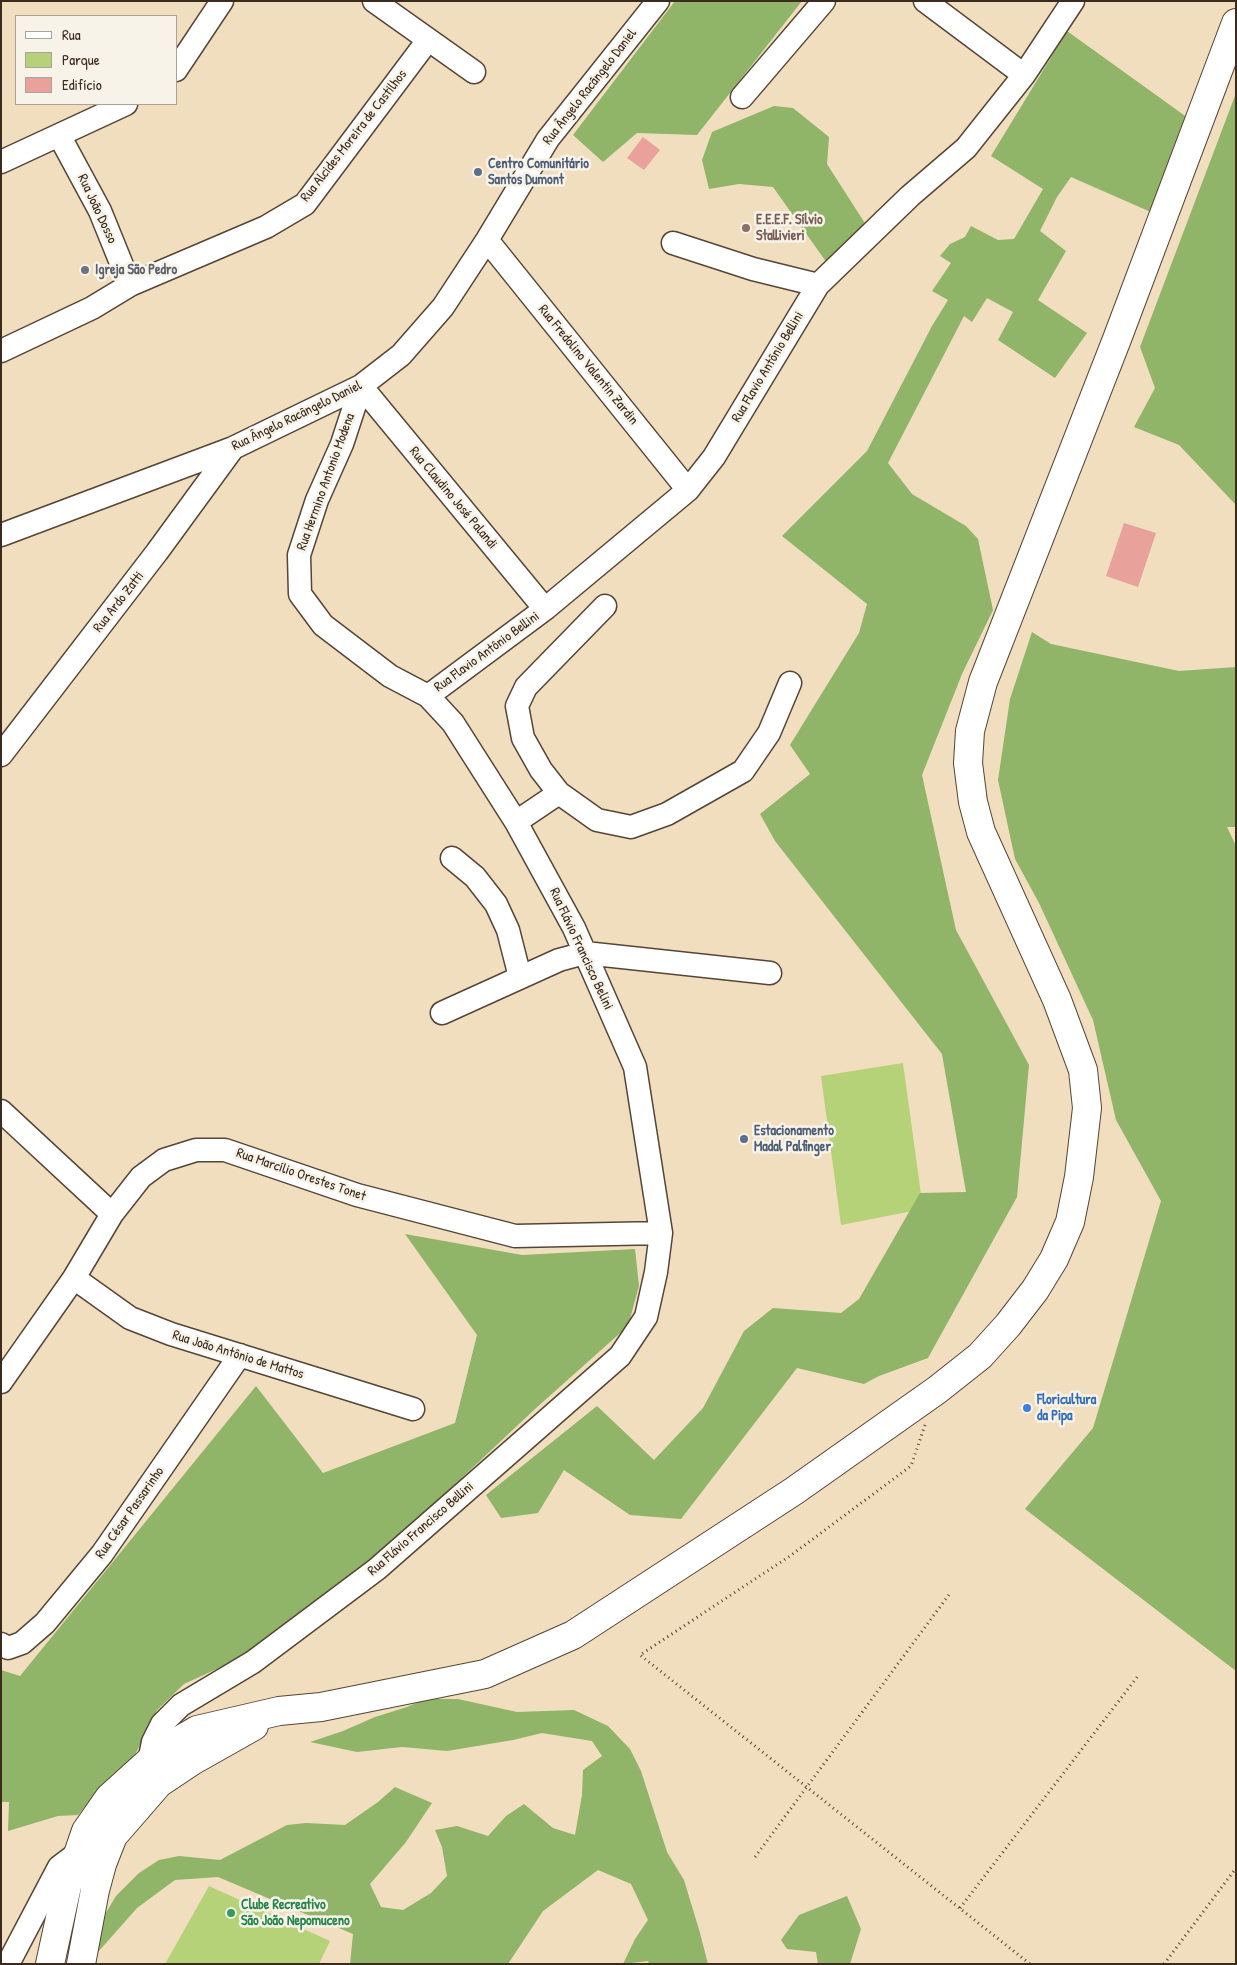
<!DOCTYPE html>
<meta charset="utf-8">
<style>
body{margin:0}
#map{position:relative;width:1237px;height:1965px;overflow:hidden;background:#f0debf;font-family:"Patrick Hand",sans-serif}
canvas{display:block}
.frame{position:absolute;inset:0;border:2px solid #3b2a1e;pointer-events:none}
.legend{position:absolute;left:15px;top:15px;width:162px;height:90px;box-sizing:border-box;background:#f7f3e8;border:1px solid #aca397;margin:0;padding:6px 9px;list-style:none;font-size:15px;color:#3b2a1e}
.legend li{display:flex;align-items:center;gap:10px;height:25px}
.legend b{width:25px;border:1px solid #aca397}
</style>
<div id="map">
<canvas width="1237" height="1965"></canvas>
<div class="frame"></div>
<ul class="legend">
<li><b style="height:6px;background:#fff"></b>Rua</li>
<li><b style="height:14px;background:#b5d278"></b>Parque</li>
<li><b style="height:14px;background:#e8a19b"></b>Edifício</li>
</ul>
</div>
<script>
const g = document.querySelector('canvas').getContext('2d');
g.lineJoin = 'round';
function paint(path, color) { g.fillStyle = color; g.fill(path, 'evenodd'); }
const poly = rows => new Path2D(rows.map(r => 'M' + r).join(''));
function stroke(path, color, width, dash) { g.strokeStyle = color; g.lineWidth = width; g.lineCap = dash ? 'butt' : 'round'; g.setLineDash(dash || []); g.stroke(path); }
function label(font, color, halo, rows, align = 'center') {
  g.font = font + ' "Patrick Hand",sans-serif'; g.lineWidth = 5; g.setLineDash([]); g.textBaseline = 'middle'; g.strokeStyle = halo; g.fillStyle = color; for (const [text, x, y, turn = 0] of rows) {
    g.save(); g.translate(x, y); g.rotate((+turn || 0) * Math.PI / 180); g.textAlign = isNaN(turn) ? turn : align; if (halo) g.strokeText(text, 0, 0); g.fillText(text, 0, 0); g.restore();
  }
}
paint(poly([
 [903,1063,923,1209,841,1225,821,1076],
 [209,1886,330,1941,319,1964,165,1964]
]), '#b5d278');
paint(poly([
 [675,1,802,1,697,135,637,133,603,162,573,135],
 [1067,31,1188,118,1153,213,1071,177,1057,197,1040,231,1066,251,1038,300,1087,333,1055,378,998,340,1013,312,987,298,972,322,964,316,888,463,912,494,966,526,978,539,993,610,962,674,922,775,956,930,1029,1065,1017,1197,928,1358,879,1376,864,1384,797,1368,681,1519,630,1515,564,1470,538,1513,501,1518,486,1495,597,1406,654,1460,703,1408,744,1331,773,1308,841,1313,859,1299,920,1193,966,1192,942,1054,775,841,760,814,810,774,790,745,859,633,867,604,782,536,867,451,932,326,948,300,932,291,951,263,940,256,950,244,965,237,971,226,998,240,1014,239,1043,189,991,156],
 [1236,93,1236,505,1179,445,1134,427,1155,388,1140,347],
 [774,106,793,108,829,137,827,164,868,228,827,263,773,187,739,184,709,189,702,160,712,132],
 [1032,632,1051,644,1179,671,1236,667,1236,827,1227,827,1236,846,1236,1671,1025,1509,1093,1428,1161,1201,1116,1120,1093,1020,1039,903,1015,859,998,780,1010,699],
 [405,1234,522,1255,635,1249,639,1286,628,1326,535,1409,369,1565,256,1651,184,1684,157,1710,132,1761,113,1774,78,1815,58,1816,8,1831,9,1802,1,1802,1,1670,20,1676,256,1386,323,1473,455,1423,477,1335],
 [426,1699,458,1699,517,1712,574,1710,608,1726,630,1749,641,1771,667,1852,684,1880,700,1933,708,1964,649,1964,648,1961,623,1964,635,1939,648,1920,631,1884,598,1870,543,1911,508,1964,350,1964,353,1934,218,1877,175,1880,137,1908,91,1960,95,1931,116,1896,139,1873,159,1860,179,1856,220,1860,287,1825,306,1823,345,1825,378,1802,395,1787,432,1803,406,1842,370,1884,381,1907,403,1910,431,1893,447,1876,442,1847,435,1830,457,1826,488,1836,506,1816,524,1804,553,1828,575,1835,582,1795,583,1770,602,1756,592,1741,542,1733,513,1740,447,1751,402,1747,357,1752,310,1742,343,1731,375,1717,407,1707],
 [847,1896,861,1929,850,1964,818,1964,816,1952,787,1949,781,1940,799,1915]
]), '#90b468');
paint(poly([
 [643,137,660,150,644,170,627,158],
 [1124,523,1156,533,1138,587,1106,576]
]), '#e8a19b');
const minor = poly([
 [374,1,474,72],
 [925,1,1024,75],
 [176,70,222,1],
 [742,97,824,1],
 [59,135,100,211,130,285],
 [1,162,126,104],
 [487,240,688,490],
 [673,243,753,269,818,285],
 [1,351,92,308,130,285,266,227,305,204,428,40],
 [361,386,545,609],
 [1,535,233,448,361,386,401,355,443,307,487,240,548,139,658,1],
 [605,606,526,687,517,706,523,738,541,770,559,793,597,820,631,827,667,814,743,771,769,733,790,683],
 [428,696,545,609,688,490,714,457,818,285,910,196,966,148,1024,75,1073,1],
 [1,755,157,552,233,448],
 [516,822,559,793],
 [452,858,475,877,496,904,508,930,520,977],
 [442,1013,559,960,585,953,770,973],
 [1,1111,112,1214,141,1177,164,1160,196,1150,225,1150,357,1195,515,1236,661,1233],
 [74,1278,130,1318,171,1334,413,1409],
 [1,1382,74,1278,112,1214],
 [1,1644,8,1648,22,1643,45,1623,102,1554,240,1355],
 [148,1767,153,1742,162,1724,181,1705,253,1662,377,1569,620,1356,646,1317,656,1272,661,1233,635,1067,574,928,516,822,453,723,428,696,390,676,323,625,300,594,299,555,317,500,342,444,361,386],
 [8,1964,59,1867,79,1852,85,1855]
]);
const major = poly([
 [50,1964,67,1886,86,1831,109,1798,161,1751,197,1730,279,1711,321,1707,485,1674,573,1635,794,1491,937,1390,980,1356,1008,1325,1035,1290,1054,1259,1070,1222,1079,1177,1087,1108,1083,1070,1057,1000,981,832,973,802,968,763,970,731,983,682,1117,339,1236,23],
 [81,1964,95,1890,102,1864,113,1836,159,1783,192,1761,254,1726]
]);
stroke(minor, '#564536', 25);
stroke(major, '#564536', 30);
stroke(poly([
 [925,1425,911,1466,790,1556,640,1655,1030,1964],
 [755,1857,951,1592],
 [960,1908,1138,1676],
 [1164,1964,1236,1868]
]), '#564536', 3, [1, 4]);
stroke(minor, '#fff', 22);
stroke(major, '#fff', 28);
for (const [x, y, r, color] of [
 [478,172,5,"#5c6f8a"],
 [746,228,5,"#8d6e63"],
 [85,270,5,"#6b7280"],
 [744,1139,5,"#5c6f8a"],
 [1027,1408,5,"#3f7fe0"],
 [231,1913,5,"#2e9e5b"]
]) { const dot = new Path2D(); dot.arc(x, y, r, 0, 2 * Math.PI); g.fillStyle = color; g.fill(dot); stroke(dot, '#f7f3e8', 2); }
label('14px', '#3b2a1e', '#f7f3e8', [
 ["Rua Ângelo Racângelo Daniel",590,87,-52],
 ["Rua Alcides Moreira de Castilhos",354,136,-52],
 ["Rua João Dosso",97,209,65],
 ["Rua Fredolino Valentin Zardin",588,365,51],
 ["Rua Flavio Antônio Bellini",768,367,-59],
 ["Rua Ângelo Racângelo Daniel",297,416,-26],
 ["Rua Hermino Antonio Modena",326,482,-70],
 ["Rua Claudino José Palandi",453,498,50],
 ["Rua Ardo Zatti",119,602,-52],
 ["Rua Flavio Antônio Bellini",487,652,-36],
 ["Rua Flávio Francisco Belini",581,949,65],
 ["Rua Marcílio Orestes Tonet",301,1175,19],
 ["Rua João Antônio de Mattos",238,1355,17],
 ["Rua César Passarinho",130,1513,-55],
 ["Rua Flávio Francisco Bellini",421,1529,-41]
]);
label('bold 14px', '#4e5e75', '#f7f3e8', [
 ["Centro Comunitário",488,164],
 ["Santos Dumont",488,180],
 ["Estacionamento",754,1131],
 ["Madal Palfinger",754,1147]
], 'left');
label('bold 14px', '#785e54', '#f7f3e8', [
 ["E.E.E.F. Sílvio",756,220],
 ["Stallivieri",756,236]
], 'left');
label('bold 14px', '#5b616d', '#f7f3e8', [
 ["Igreja São Pedro",95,270]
], 'left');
label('bold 14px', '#366cbe', '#f7f3e8', [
 ["Floricultura",1037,1400],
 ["da Pipa",1037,1416]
], 'left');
label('bold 14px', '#27864d', '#f7f3e8', [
 ["Clube Recreativo",241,1905],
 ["São João Nepomuceno",241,1921]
], 'left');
</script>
